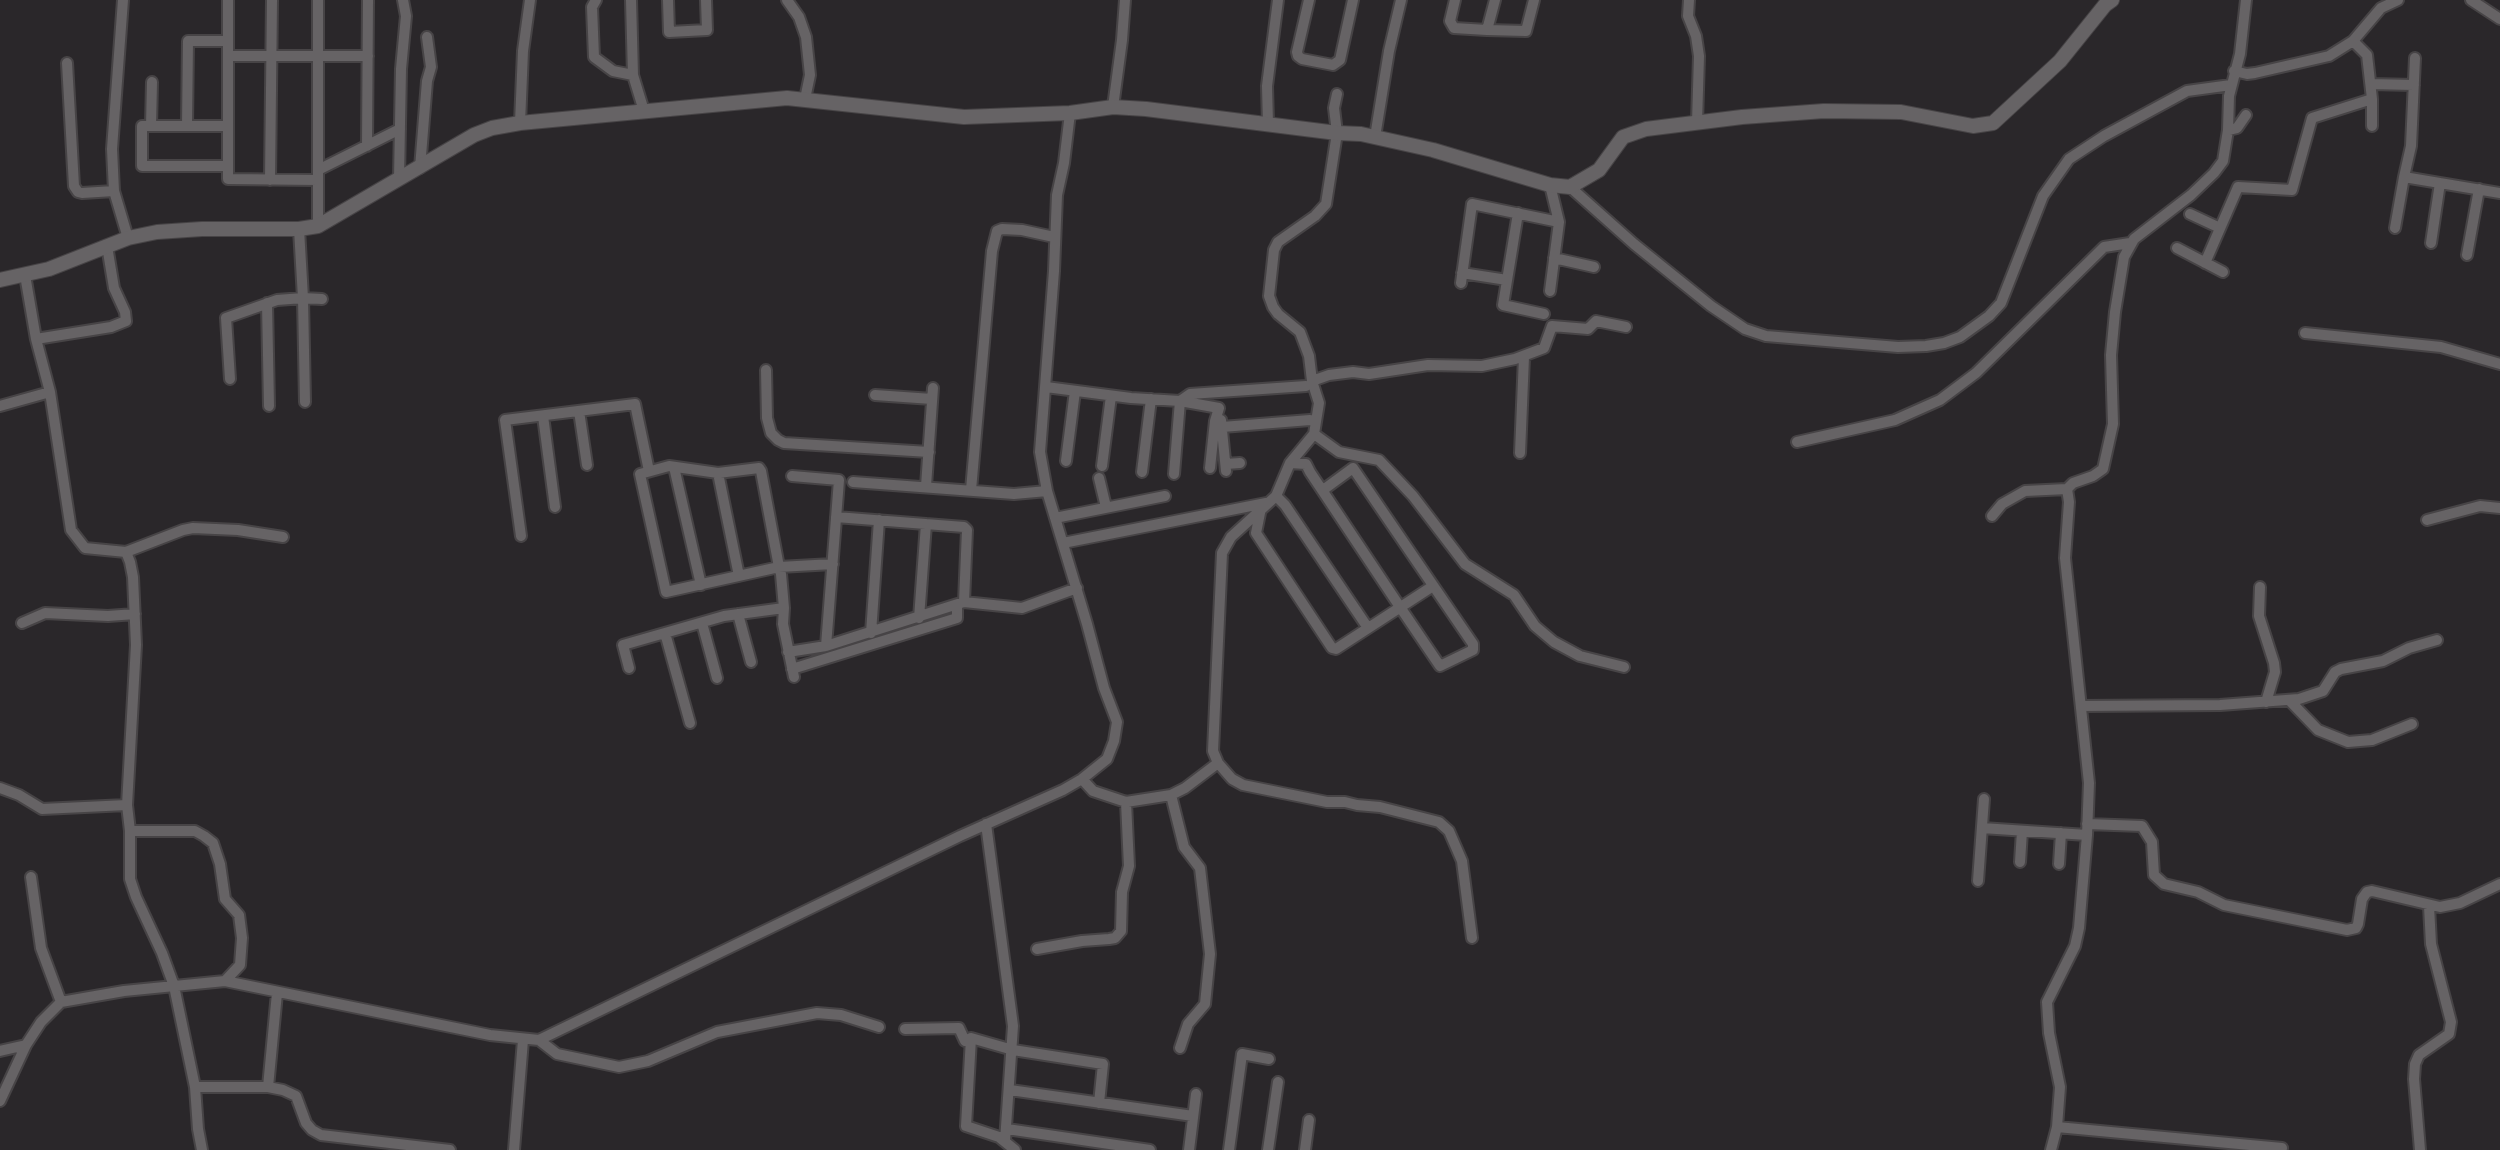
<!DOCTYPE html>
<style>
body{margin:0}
canvas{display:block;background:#2a272a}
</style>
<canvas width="2500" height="1150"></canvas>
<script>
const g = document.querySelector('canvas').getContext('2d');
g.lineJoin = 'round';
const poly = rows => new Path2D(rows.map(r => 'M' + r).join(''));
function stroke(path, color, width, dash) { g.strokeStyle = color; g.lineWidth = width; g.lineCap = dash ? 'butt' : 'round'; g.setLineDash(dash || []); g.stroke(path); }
const minor = poly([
 [228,0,228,179,318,180],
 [318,0,318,226],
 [596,0,592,7,594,57,613,71,633,75],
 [631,0,633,75,644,111],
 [668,0,669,32,707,30,706,0],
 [787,0,799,17,806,37,810,75,805,99],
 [1309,0,1297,52,1298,56,1302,59,1333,65,1340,60,1353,0],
 [1455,0,1450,21,1454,28,1487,30,1495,0],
 [1689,0,1688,16,1696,36,1699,56,1697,123],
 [2471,0,2500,19],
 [1487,30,1526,31,1534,0],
 [2353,41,2367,55,2372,99,2372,126],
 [228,56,368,56],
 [67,63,74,186,78,192,82,193,114,191,128,238],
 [2234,71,2247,74,2255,73,2329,56,2353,41,2381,8,2398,0],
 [2371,84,2414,85],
 [1337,94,1334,108,1337,133,1326,204,1315,216,1278,242,1274,250,1269,296,1273,307,1278,314,1300,332,1309,356,1312,381,1319,403,1314,434,1290,463,1276,496,1231,537,1222,553,1213,751,1218,763,1232,779,1243,785,1327,802,1345,802,1357,805,1380,807,1439,822,1449,831,1462,861,1472,938],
 [1113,107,1122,40,1125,0],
 [520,123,523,51,530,0],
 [1268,124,1267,86,1278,0],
 [151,126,152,82],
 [187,126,188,41,228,41],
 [2228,130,2237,128,2246,115],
 [1375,137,1389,51,1401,0],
 [367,146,368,0],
 [228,166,142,166,142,126,228,126],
 [420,168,427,81,431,67,427,37],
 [318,170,400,129],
 [2404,177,2411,146,2415,58],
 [399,179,401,69,406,16,403,0],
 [270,180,272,0],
 [1550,185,1559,222,1550,291],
 [1570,187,1634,244,1711,306,1745,329,1766,336,1898,347,1926,346,1944,343,1960,337,1989,316,2001,303,2043,196,2069,159,2104,136,2187,91,2231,85],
 [114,191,112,149,123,0],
 [1518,213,1503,305,1544,314],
 [2190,214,2220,228],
 [2395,228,2404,177,2500,193],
 [2431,243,2440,183],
 [2177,248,2223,272],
 [2467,255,2479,189],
 [1554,258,1594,267],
 [2205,263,2238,187,2292,190,2312,118,2372,99],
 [1462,273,1507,280],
 [25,275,36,339,50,392,71,530,85,548,126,552,130,562,133,577,136,645,127,805,130,831,130,879,136,897,162,953,174,986,195,1087,198,1129,202,1150],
 [1461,283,1472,204,1559,222],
 [267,303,269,406],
 [2305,333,2441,347,2500,364],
 [36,339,111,327,126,321,125,312,114,288,107,246],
 [766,370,767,418,771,433,778,440,784,443,929,452],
 [230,379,226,318,277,300,303,298,299,229],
 [1312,381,1329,375,1353,372,1369,374,1428,365,1482,366,1515,359,1544,348,1552,326,1588,329,1596,321,1626,327],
 [1046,387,1131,398,1180,401,1190,394,1306,386],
 [875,395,932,399],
 [305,402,303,298,322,299],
 [0,406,50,392],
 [579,411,587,465],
 [543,416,555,507],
 [1221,420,1226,471],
 [1222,427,1310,420],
 [1314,434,1339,452,1379,460,1413,496,1465,564,1514,595,1535,626,1554,642,1580,656,1624,667],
 [1797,442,1895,420,1940,400,1976,373,2104,247,2130,243],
 [1520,453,1524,357],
 [1066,461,1075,391],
 [1290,463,1306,464,1310,472,1400,607,1440,666,1473,650,1473,644,1353,468,1323,490],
 [1226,464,1240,463],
 [1102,466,1111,396],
 [674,467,701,585],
 [1142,472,1151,399],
 [718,473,739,576],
 [1174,474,1180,401,1219,408,1215,421,1210,468],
 [792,476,839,480,826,646],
 [1099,478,1106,507],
 [853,482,1014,494,1047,491],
 [926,486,933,388],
 [971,490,992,251,997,231,1002,229,1022,230,1054,237],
 [1276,496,1285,505,1368,628],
 [1261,508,1256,533,1332,648,1336,649,1433,586],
 [1992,516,2002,504,2025,491,2067,489,2073,483,2093,476,2103,469,2113,424,2111,355,2115,312,2124,257,2134,239,2191,195,2214,173,2223,161,2228,130,2229,96,2240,54,2246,0],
 [836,517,964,527,967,530,964,602],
 [1055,518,1165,496],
 [2427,520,2480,506,2500,508],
 [521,536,505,420,635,404,649,471],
 [1063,543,1266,503],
 [126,552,183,530,193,528,238,530,283,537],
 [2260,587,2259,616,2274,663,2275,672,2266,702],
 [784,608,781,574,779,567,761,471,759,468,718,473,669,466,640,474,666,592,779,567,833,564],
 [738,614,751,662],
 [919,618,926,524],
 [22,623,45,613,108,616,135,614],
 [702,623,717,678],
 [665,633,690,723],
 [871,633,879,520],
 [788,652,826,646,964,602,1022,608,1077,588],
 [629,668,623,645,724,616,784,608,783,624,794,677],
 [792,669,957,618,957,605],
 [2290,701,2318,730,2348,742,2372,740,2412,724],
 [2081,706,2220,705,2299,699,2323,691,2335,672,2341,669,2383,661,2409,648,2437,640],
 [1082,779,1093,791,1126,802,1171,795,1185,788,1218,763],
 [0,788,19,795,42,809,127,805],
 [1171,795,1184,847,1200,868,1210,954,1205,1004,1188,1024,1180,1048],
 [986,824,1013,1026,1005,1141],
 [2087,824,2142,826,2152,842,2154,875,2164,884,2198,892,2224,905,2347,930,2356,928,2358,924,2362,899,2367,892,2372,891,2440,907,2460,903,2500,884],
 [1982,828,2087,835],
 [130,831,195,831,204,836,213,843,220,864,225,899,239,915,242,938,240,965,225,981],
 [2020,862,2022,831],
 [2059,864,2061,833],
 [31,877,41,948,61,1002],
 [1978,881,1984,799],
 [1037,949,1082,941,1109,939,1115,938,1121,931,1122,892,1129,866,1126,802],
 [905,1029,959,1028,965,1041,971,1038,1013,1050,1103,1064,1099,1103],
 [971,1038,966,1126,999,1137,1015,1150],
 [539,1040,557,1054,619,1067,648,1061,717,1032,817,1013,841,1015,879,1027],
 [0,1051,26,1045],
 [195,1087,268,1087,283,1090,296,1096,306,1123,312,1130,321,1135,450,1150],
 [268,1087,277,993],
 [1010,1090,1193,1116],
 [0,1101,26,1045,41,1022,61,1002,124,991,225,981,490,1035,539,1040,960,836,1063,790,1082,779,1107,759,1114,741,1117,722,1104,688,1087,624,1047,491,1040,452,1054,271,1057,195,1064,163,1070,113],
 [2057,1127,2282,1148],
 [1007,1129,1150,1150],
 [514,1150,523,1040],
 [1189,1150,1196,1094],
 [1229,1150,1242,1054,1269,1059],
 [1268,1150,1278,1082],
 [1305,1150,1309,1120],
 [2051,1150,2057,1127,2060,1087,2049,1033,2047,1002,2075,946,2079,928,2087,835,2089,783,2065,558,2069,502,2067,489],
 [2420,1150,2414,1079,2415,1064,2419,1055,2449,1034,2451,1022,2431,944,2429,906]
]);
const tertiary = poly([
 [0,280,49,269,128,238,157,232,202,229,299,229,318,226,474,135,492,128,520,123,787,98,964,117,1070,113,1113,107,1146,109,1337,133,1361,134,1433,150,1550,185,1570,187,1599,170,1623,137,1646,129,1742,117,1824,111,1901,112,1973,126,1993,123,2060,61,2105,5,2112,0]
]);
stroke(minor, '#474446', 14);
stroke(tertiary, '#474446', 16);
stroke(minor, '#666365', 10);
stroke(tertiary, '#666365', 14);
</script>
